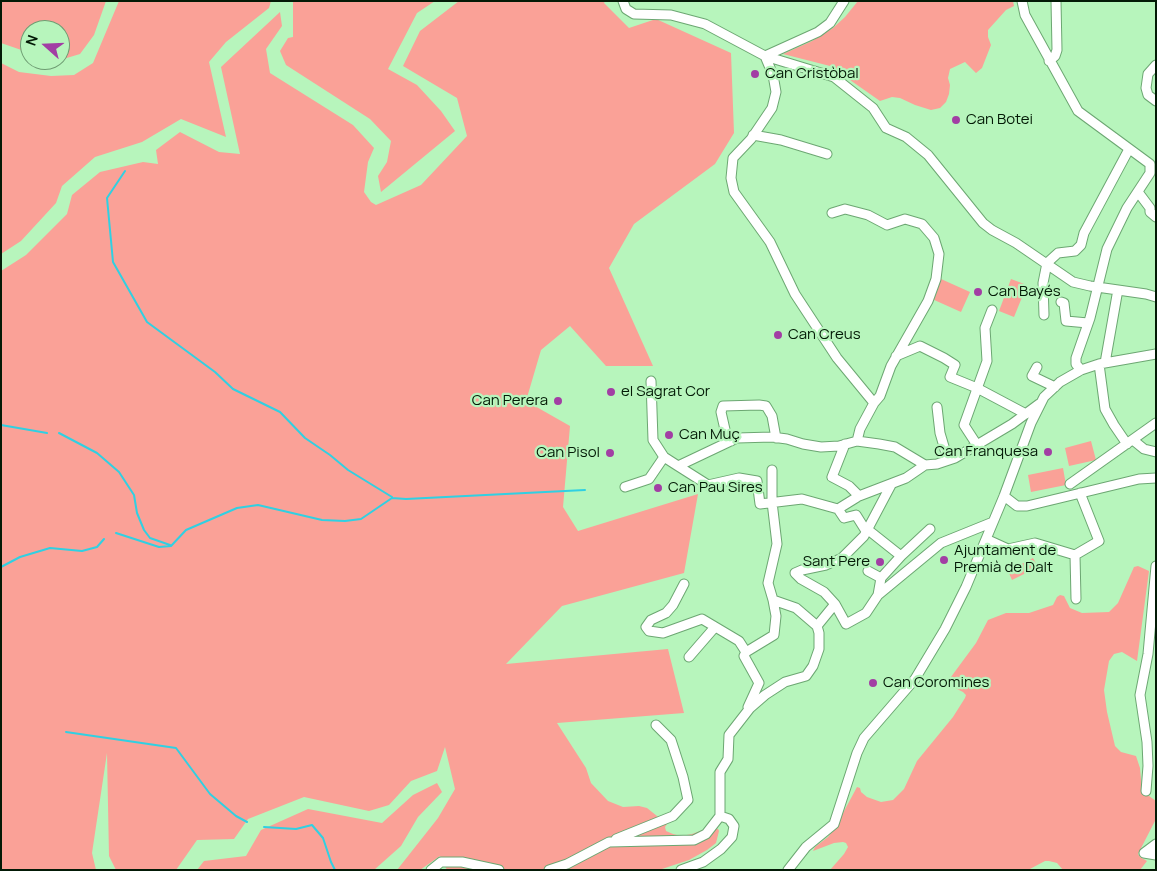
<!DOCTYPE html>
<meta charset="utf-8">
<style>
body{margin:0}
#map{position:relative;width:1157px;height:871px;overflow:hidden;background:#b7f5bc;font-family:Manrope,sans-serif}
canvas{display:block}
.frame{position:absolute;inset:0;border:2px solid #031a06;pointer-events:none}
.north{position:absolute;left:20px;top:20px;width:50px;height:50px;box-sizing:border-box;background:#b7f5bc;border:1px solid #6f9d73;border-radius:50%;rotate:290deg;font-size:14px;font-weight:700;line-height:20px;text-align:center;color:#031a06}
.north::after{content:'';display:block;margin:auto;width:18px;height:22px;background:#a23ea4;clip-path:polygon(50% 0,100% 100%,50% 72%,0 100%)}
</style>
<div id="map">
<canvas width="1157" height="871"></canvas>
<div class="frame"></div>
<div class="north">N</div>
</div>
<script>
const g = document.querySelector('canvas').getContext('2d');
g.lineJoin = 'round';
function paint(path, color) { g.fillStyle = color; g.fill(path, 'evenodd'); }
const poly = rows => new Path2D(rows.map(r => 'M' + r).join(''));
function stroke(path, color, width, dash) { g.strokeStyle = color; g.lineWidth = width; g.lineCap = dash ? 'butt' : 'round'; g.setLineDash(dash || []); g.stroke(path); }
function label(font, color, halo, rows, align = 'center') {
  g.font = font + ' Manrope,sans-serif'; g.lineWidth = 4.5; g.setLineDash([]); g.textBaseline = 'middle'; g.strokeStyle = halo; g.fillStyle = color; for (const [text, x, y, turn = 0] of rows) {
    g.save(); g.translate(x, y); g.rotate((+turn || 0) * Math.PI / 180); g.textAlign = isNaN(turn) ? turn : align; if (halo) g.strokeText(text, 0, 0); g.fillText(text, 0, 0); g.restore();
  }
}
paint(poly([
 [1,1,106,1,94,35,80,54,60,60,60,30,30,30,30,53,1,43],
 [119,1,271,1,269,8,226,42,209,62,226,137,181,119,142,142,95,157,62,186,56,203,21,241,1,254,1,63,19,72,51,76,74,75,93,63],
 [293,1,435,1,417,13,388,69,417,85,441,111,455,131,381,192,378,176,387,162,391,141,370,119,286,65,280,51,288,38,293,37],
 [459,1,605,1,604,3,629,28,656,19,731,53,734,133,715,164,634,224,609,268,653,366,606,366,570,326,541,350,526,401,570,426,563,507,578,531,698,494,684,573,562,606,506,664,668,649,684,713,557,723,586,768,591,783,608,801,623,807,639,806,647,808,667,824,665,827,666,831,673,834,681,836,692,834,703,830,708,824,718,829,719,831,716,843,707,850,689,860,659,870,447,870,440,856,420,870,397,870,438,818,455,789,445,747,437,771,411,781,389,805,369,811,304,797,248,819,234,839,197,840,176,870,116,870,109,856,107,753,92,853,96,870,1,870,1,271,26,255,67,214,72,195,100,172,143,162,158,164,156,150,180,132,219,152,240,154,221,67,280,12,282,26,266,49,270,73,353,125,374,148,368,162,364,192,371,202,376,205,421,185,467,136,457,98,403,66,420,31],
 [858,1,1013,1,1014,6,1006,10,988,30,988,37,991,45,982,68,976,73,965,62,950,69,948,78,950,85,949,94,946,102,940,108,931,110,915,105,900,98,892,97,880,101,830,66,783,54,812,41,833,28,845,17],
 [941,279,970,292,961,312,932,299],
 [1011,279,1027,285,1014,317,999,311],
 [1091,441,1096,460,1069,466,1065,448],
 [1063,468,1066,485,1031,492,1028,475],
 [1033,558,1038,567,1012,580,1008,571],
 [1138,566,1149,571,1137,661,1122,652,1114,654,1109,661,1104,690,1107,712,1115,746,1121,752,1136,756,1140,768,1142,791,1156,801,1156,819,1138,854,1140,857,1147,861,1140,870,1063,870,1057,863,1049,861,1045,861,1028,870,830,870,844,854,848,847,846,843,843,842,834,843,813,851,815,847,828,837,835,828,857,787,860,788,861,792,867,797,881,802,893,800,904,789,917,761,953,717,965,698,966,695,963,692,949,685,948,681,976,643,988,620,1006,613,1029,613,1053,605,1057,597,1060,595,1064,596,1070,608,1082,613,1109,612,1118,603,1134,567],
 [437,783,442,792,418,817,401,846,374,870,197,870,204,861,246,856,261,830,308,809,382,823,413,795]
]), '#faa197');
stroke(poly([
 [125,171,107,198,113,262,147,322,215,372,233,389,280,412,305,438,330,455,348,470,392,497],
 [1,425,47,433],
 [59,433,97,453,119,472,134,495,137,513,144,530,150,538,170,545],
 [116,533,159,547,171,546,186,530,237,508,258,505,322,520,345,521,361,519,392,498,406,499,585,490],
 [1,567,20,557,50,548,82,551,97,547,104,539],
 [66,732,176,748,210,794,236,816,247,822],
 [264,827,296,829,312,825,323,838,331,862,335,870]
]), '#30d0e2', 2);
const minor = poly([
 [623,1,626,9,634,14,671,15,705,24,765,56,834,77,873,108,886,128,906,137,928,155,983,223,992,230,1016,243,1073,282,1090,286,1146,294,1156,297],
 [844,1,830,23,818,32,765,56,773,75,776,92,772,108,751,139,733,158,731,178,734,192,770,242,795,294,837,358,874,403,860,429,857,441],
 [1022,1,1025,15,1078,111,1150,164,1150,173,1127,208,1107,249,1090,318,1076,358,1076,364,1081,370],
 [1049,61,1055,56,1057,50,1056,1],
 [1156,65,1148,74,1146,88,1148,95,1156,101],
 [753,135,781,140,827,154],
 [1138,192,1150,208,1150,212,1156,217],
 [832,213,845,209,868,215,887,225,905,219,922,224,934,238,939,254,936,279,928,301,891,366,880,396,874,403],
 [1061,302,1064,303,1066,321,1088,323],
 [1044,315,1043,283,1047,263,1058,253,1075,251,1081,245,1084,233,1129,149],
 [896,356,920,346,944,358,955,365,950,377,977,388,1026,414],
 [1105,363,1117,295],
 [1099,364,1105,409,1114,425,1127,444],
 [1037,367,1032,376,1055,387],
 [651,381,653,440,664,457,678,466,737,438,772,437,787,439,803,444,821,447,839,446,857,441,879,444,895,447,925,465],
 [937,407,940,433,948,460],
 [1133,440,1144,449,1156,452],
 [731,441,726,434,721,412,723,406,759,405,766,406,772,416,776,438],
 [845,444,832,477,849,486,859,496],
 [977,445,964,425,987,361,985,328,992,310],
 [678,466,708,485,739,478,757,481,760,504,802,499,838,509,859,496,906,478,925,465,937,464,955,458,1012,424,1039,404],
 [1070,484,1156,423],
 [625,487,649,479,664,457],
 [1004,496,1017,506,1027,506,1139,479,1156,478],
 [838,509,844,518,856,515,866,531],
 [867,529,901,556],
 [986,539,1008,549,1035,543,1075,555],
 [1075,555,1099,541,1080,493],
 [1075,555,1076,599],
 [868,571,881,578],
 [684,584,673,605,666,613,651,620,646,627,649,631,663,633,702,619,739,641,746,652,744,656,759,683,748,707],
 [878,595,881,578,901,556,930,529],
 [835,604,846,624,866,613,878,595,941,543,993,522],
 [817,626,835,604,824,592,801,579,795,573,802,570,826,565,842,558,864,536,891,485],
 [746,652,774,635,776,616,773,600],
 [689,657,715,627],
 [1146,791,1148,766,1147,742,1140,695,1148,654,1156,566],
 [616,839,673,816,688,800,683,777,671,740,656,725],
 [1156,844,1144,853,1156,855],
 [431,870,441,862,462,862,499,870],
 [549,870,567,864,609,842,694,840,706,834,720,816,720,772,728,759,729,735,750,708,765,695,785,682,806,676,813,666,819,649,819,633,817,626,796,608,773,600,768,583,777,544,772,502,772,470],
 [681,870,703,862,721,849,732,837,734,826,729,819,720,816],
 [788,870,806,847,834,824,857,753,864,738,915,679,945,629,966,587,1004,496,1031,423,1044,397,1060,382,1081,370,1099,364,1156,354]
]);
stroke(minor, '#6ca772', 11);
stroke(minor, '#fff', 9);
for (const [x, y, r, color] of [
 [755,74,5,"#a23ea4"],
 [956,120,5,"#a23ea4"],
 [978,292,5,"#a23ea4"],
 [778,335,5,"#a23ea4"],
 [611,392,5,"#a23ea4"],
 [558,401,5,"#a23ea4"],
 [669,435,5,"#a23ea4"],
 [1048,452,5,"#a23ea4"],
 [610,453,5,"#a23ea4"],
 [658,488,5,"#a23ea4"],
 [944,560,5,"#a23ea4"],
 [880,562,5,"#a23ea4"],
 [873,683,5,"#a23ea4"]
]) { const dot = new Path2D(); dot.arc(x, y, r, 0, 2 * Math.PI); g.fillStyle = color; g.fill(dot); stroke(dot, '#b7f5bc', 2); }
label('15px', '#031a06', '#b7f5bc', [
 ["Can Cristòbal",765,74],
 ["Can Botei",966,120],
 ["Can Bayés",988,292],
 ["Can Creus",788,335],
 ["el Sagrat Cor",621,392],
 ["Can Perera",548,401,"right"],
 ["Can Muç",679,435],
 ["Can Franquesa",1038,452,"right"],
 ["Can Pisol",600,453,"right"],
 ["Can Pau Sires",668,488],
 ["Ajuntament de",954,551],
 ["Premià de Dalt",954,568],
 ["Sant Pere",870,562,"right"],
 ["Can Coromines",883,683]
], 'left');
</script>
